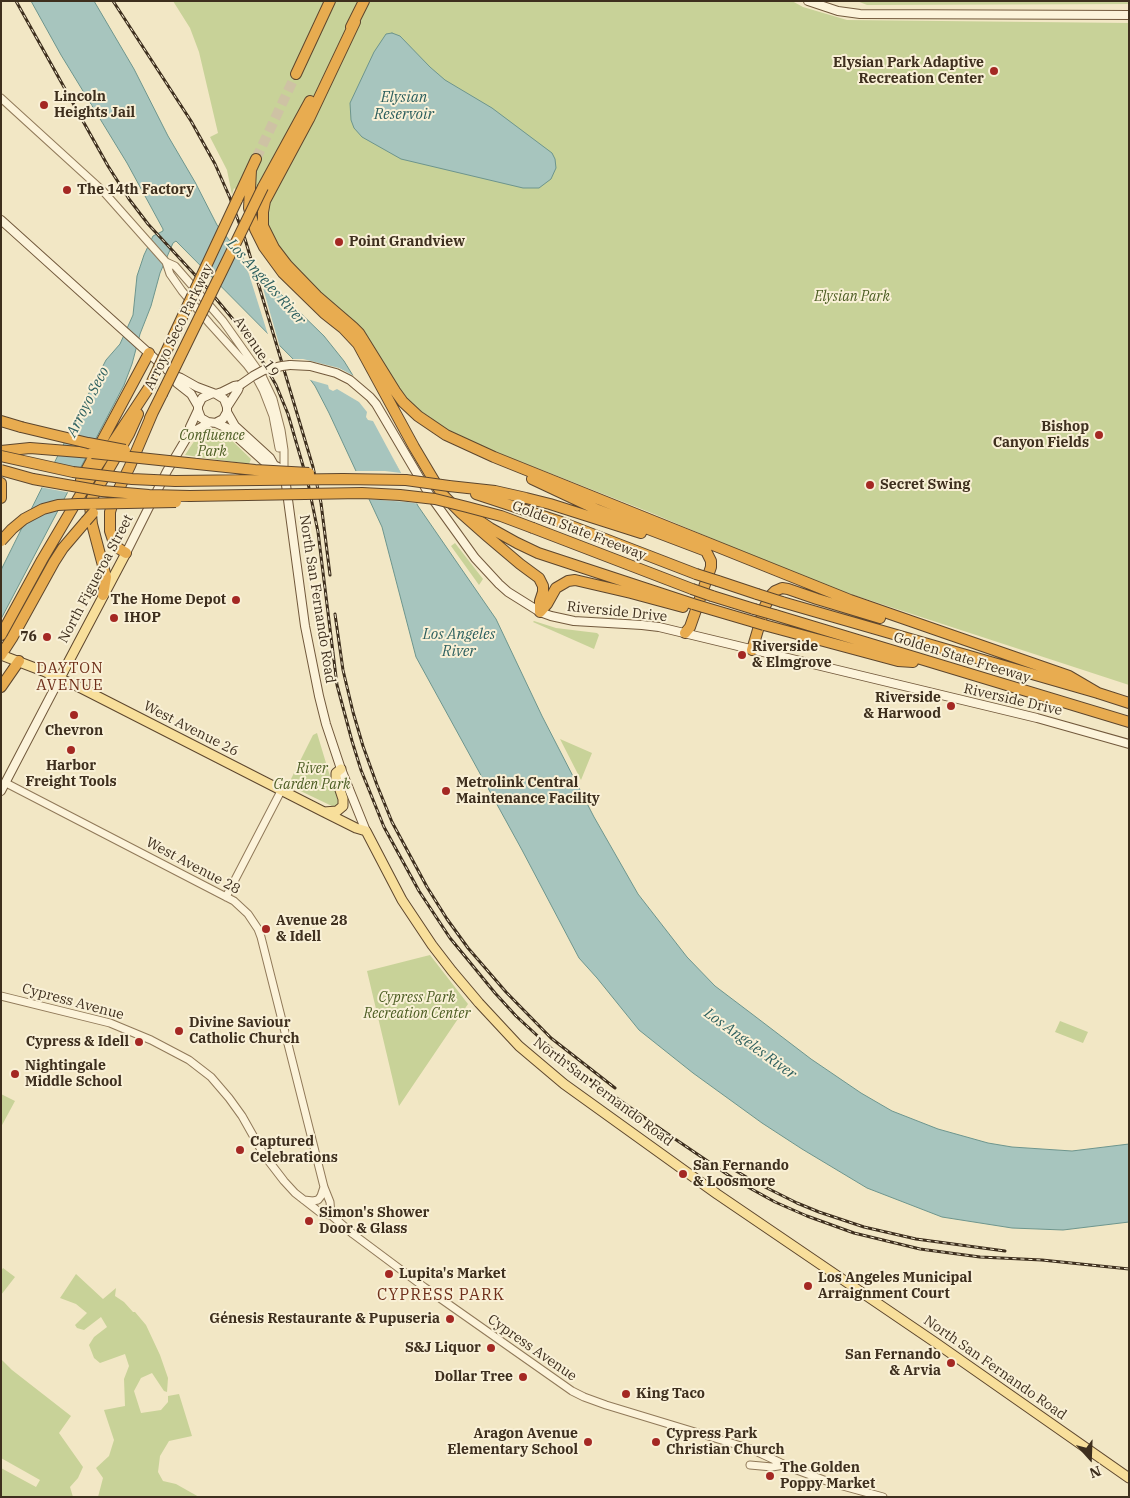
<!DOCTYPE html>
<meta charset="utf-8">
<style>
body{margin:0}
#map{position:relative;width:1130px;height:1498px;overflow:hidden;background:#f2e7c5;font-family:"IBM Plex Serif",serif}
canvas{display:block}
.frame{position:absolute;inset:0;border:2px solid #3e2f1e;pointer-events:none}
.north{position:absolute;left:1065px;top:1433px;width:50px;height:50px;-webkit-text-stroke:4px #f9f0d6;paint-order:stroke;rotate:160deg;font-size:14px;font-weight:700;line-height:20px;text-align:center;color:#3e2f1e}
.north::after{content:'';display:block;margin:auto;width:18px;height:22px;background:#3e2f1e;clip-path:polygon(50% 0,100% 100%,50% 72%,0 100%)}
</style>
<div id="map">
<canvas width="1130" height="1498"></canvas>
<div class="frame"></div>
<div class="north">N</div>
</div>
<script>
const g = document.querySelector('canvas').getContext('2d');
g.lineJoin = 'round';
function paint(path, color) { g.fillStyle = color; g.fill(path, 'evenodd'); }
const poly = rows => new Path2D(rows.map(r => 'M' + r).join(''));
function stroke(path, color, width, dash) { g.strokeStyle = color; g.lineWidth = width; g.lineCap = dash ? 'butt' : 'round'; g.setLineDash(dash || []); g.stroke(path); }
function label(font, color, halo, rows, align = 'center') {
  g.font = font + ' "IBM Plex Serif",serif'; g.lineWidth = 4; g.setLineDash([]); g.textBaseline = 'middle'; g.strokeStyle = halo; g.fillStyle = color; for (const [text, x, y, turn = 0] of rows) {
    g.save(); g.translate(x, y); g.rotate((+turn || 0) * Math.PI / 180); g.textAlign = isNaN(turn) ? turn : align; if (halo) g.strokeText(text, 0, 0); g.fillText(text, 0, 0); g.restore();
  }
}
paint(poly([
 [173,1,792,1,803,7,847,20,1129,23,1129,685,820,584,649,512,453,435,413,405,326,299,282,254,268,227,267,217,234,188,232,195,227,170,210,137,218,133,199,52,190,28],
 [857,1,1129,1,1129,4,867,5],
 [211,429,220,430,224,433,251,459,249,464,185,455,197,437,203,432],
 [455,543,483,579,479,585,451,546],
 [534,621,556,628,597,633,599,635,594,649,533,622],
 [317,733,329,773,339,799,338,804,334,807,288,785,313,735],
 [560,739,592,753,581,780],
 [430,955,468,1004,399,1106,367,971],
 [1060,1021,1088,1032,1083,1043,1055,1032],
 [1,1094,15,1101,1,1127],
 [3,1268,15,1277,1,1295,1,1271],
 [76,1274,103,1299,116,1288,115,1296,124,1302,133,1312,135,1312,146,1325,160,1355,168,1378,167,1392,164,1391,152,1373,141,1378,134,1391,141,1413,161,1410,168,1402,168,1396,179,1394,192,1436,169,1441,160,1456,158,1472,163,1481,176,1484,199,1497,98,1497,103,1478,96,1468,109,1456,114,1440,104,1410,125,1406,124,1379,129,1366,125,1354,100,1363,94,1358,89,1345,94,1337,107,1327,101,1317,84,1330,77,1328,75,1325,87,1313,76,1304,60,1298],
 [1,1359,12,1370,71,1416,59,1433,83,1467,78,1478,70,1487,73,1497,1,1497,1,1468,36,1487,40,1480,1,1458]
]), '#c8d298');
const water = poly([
 [31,1,94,1,134,69,168,136,195,182,217,225,242,256,324,336,344,361,352,374,418,506,496,619,542,716,594,817,638,894,687,957,715,986,752,1014,811,1059,861,1093,892,1111,938,1129,988,1143,1012,1147,1072,1151,1129,1144,1129,1222,1063,1230,1012,1228,942,1217,867,1188,802,1149,762,1123,693,1073,639,1030,597,978,579,958,522,850,416,657,382,527,329,413,315,386,301,367,176,241,173,243,160,273,151,306,140,334,132,364,124,385,1,619,1,570,87,397,106,360,120,344,133,315,137,276,144,255,153,236,163,231,163,229,127,163,61,55,31,1],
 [392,33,400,36,430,67,445,80,492,108,552,153,555,159,556,168,551,179,539,188,523,188,401,159,362,137,354,128,351,120,350,103,374,52,386,34,392,33]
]);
paint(water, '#a7c5be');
stroke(water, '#6d958d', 1);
paint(poly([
 [242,252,257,267,281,351,269,338],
 [290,359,303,359,339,368,356,377,420,504,407,502,367,499,354,471,385,471,401,473,373,421,368,420,366,417,367,412,359,402,337,389,333,391,329,389,328,385,307,379,300,369],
 [52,462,74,468,83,468,71,493,40,487]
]), '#f2e7c5');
stroke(poly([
 [256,159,296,74]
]), '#cec2a4', 10, [10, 5]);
const tertiary = poly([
 [1,98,103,191,166,262,175,266,223,321,262,376,273,399,281,430,284,450,284,470],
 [166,262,170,274,182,291,210,324,247,365,256,377,263,390,273,416,279,448],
 [6,783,234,901,248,914,258,929,261,937,324,1187,330,1202,331,1215],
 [226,897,281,791],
 [1,996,110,1023,151,1040,189,1060,211,1077,229,1098,242,1116,264,1155,284,1181,295,1193,322,1214,331,1215,353,1234,424,1287,572,1391,584,1397,606,1405,751,1449,794,1469,832,1483,883,1497],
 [304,1200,313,1201,318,1200,321,1196,324,1187],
 [750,1465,772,1467,784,1465]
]);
const secondary = poly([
 [808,1,838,11,860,14,1129,15],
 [1,220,173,375,177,383,191,394,198,406],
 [290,365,310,366,336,373,350,380,370,397,376,404,429,494,475,558,499,584,508,592,540,612,551,616,574,621,642,625,659,627,1037,718,1129,744],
 [173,375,181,378,197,387,213,393],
 [216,394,224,399,227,407,227,412,223,419,219,421,216,423,208,422,201,418,198,410,198,406,202,398,213,393,216,394,222,392,234,386,240,385],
 [227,407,238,390,240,385],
 [227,412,235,426,270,458,274,465],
 [216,423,227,428,267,464,274,465,284,470,305,626,319,696,326,724,341,769,366,831],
 [189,434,209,423],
 [126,553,167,471,189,434,190,427,198,410],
 [1,791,60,678]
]);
const primary = poly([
 [1,655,43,671,79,687,324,812,356,828,366,831,402,900,432,945,452,971,479,1003,519,1046,564,1084,717,1194,936,1343,1129,1478],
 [60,678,126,553],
 [324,812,337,811,343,806,343,799,336,778,336,773,341,769]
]);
const motorway = poly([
 [355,22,309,119,265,201,263,212,263,226,274,248,287,265,317,296,353,327,359,333,395,391,403,402,418,416,446,435,494,457,850,600,1069,676,1098,693],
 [351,27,364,1],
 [296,74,330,1],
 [251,170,249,208,255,229,264,247,283,273,324,313,343,328,358,344,414,447,442,494,461,513,487,536,520,564,539,578,543,586,543,592,540,601,540,612],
 [263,187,310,101],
 [237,200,256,159],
 [150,418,162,394],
 [1,421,21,427],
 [1,451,30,448,92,453],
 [532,479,598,510,706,551,711,561,711,567,690,627,685,633],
 [81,480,149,353],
 [1,483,1,498],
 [449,486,495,491,526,498,550,504,641,533],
 [476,494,561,522,696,574],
 [472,516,490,528,517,543,538,553,693,604],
 [533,528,692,589],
 [126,553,118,548,113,540,110,531,110,512,114,499,130,466,153,412],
 [718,581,757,594],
 [103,595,106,577,92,524,90,506,92,498,129,434,138,414],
 [712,596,754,609],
 [782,602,1098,693,1129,703],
 [703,607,754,622],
 [540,612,547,604,556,588,568,581,575,580,631,593,683,607],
 [775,615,1129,722],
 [764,625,898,661,913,662],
 [1,635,42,560,98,465,150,386],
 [752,650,765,606,772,594,775,591,782,588,788,589,817,599,880,618],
 [1,655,12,638,54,562,63,548,86,521],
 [1,687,19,661]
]);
stroke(tertiary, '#907959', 9);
stroke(secondary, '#72593c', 10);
stroke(primary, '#5d462d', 11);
stroke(motorway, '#5d462d', 12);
stroke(tertiary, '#fcf3da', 7);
stroke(secondary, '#fcf3da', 8);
stroke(primary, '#f8df9b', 9);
stroke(motorway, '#e8ac50', 10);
const rail = poly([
 [16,1,108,166,129,199,148,224,208,289,232,318,256,350,276,385,288,414,308,483,318,532,337,685,352,741,361,770,384,827,419,891,450,938,495,993,516,1016,554,1051,588,1078,675,1139,737,1181,775,1202,807,1216,854,1233,920,1249,980,1257,1042,1260,1129,1269],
 [113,1,191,121,215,164,230,198,245,239,313,467,321,503,330,575],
 [335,614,343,670,353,712,363,746,377,785,392,822,427,887,447,919,468,948,506,992,551,1038,615,1088],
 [726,1165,753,1181,797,1203,819,1212,864,1227,916,1239,1005,1251]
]);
stroke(rail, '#3e2f1e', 3);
stroke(rail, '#f9f0d6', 1, [4]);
const secondaryBridge = poly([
 [240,385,253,376,264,370,282,366,290,365]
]);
const motorwayBridge = poly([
 [150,386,237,200],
 [162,394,263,187],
 [21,427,88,443,125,450],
 [92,453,255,470,309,473],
 [1,456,73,472,132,479,175,481,343,479,406,480,449,486],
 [1,470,33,479,67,485,102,491,149,495,190,496,362,493,400,495,435,499,467,507,501,516,533,528],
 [86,521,93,513],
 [1,541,12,529,24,519,43,509,58,505,78,504,176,502],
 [696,574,718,581],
 [692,589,712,596],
 [757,594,782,602],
 [693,604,703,607],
 [754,609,775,615],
 [754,622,764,625]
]);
stroke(secondaryBridge, '#72593c', 10, []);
stroke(motorwayBridge, '#5d462d', 12, []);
stroke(secondaryBridge, '#fcf3da', 8);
stroke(motorwayBridge, '#e8ac50', 10);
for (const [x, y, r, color] of [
 [994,71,5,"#a42823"],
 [44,105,5,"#a42823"],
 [67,190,5,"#a42823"],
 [339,242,5,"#a42823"],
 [1099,435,5,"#a42823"],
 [870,485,5,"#a42823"],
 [236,600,5,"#a42823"],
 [114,618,5,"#a42823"],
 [47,637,5,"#a42823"],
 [742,655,5,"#a42823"],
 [951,706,5,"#a42823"],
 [74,715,5,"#a42823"],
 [71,750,5,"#a42823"],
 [446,791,5,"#a42823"],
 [266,929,5,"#a42823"],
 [179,1031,5,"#a42823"],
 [139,1042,5,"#a42823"],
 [15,1074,5,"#a42823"],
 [240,1150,5,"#a42823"],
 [683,1174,5,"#a42823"],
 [309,1221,5,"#a42823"],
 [389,1274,5,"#a42823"],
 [808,1286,5,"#a42823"],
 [450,1319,5,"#a42823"],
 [491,1348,5,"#a42823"],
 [951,1363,5,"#a42823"],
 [523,1377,5,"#a42823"],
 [626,1394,5,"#a42823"],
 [588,1442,5,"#a42823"],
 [656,1442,5,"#a42823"],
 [770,1476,5,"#a42823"]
]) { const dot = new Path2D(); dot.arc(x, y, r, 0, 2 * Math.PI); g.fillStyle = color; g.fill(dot); stroke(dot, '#f9f0d6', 2); }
label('bold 14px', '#3e2f1e', '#f9f0d6', [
 ["Elysian Park Adaptive",984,63,"right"],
 ["Recreation Center",984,79,"right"],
 ["Lincoln",54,97],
 ["Heights Jail",54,113],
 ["The 14th Factory",77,190],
 ["Point Grandview",349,242],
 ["Bishop",1089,427,"right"],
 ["Canyon Fields",1089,443,"right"],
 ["Secret Swing",880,485],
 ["The Home Depot",226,600,"right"],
 ["IHOP",124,618],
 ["76",37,637,"right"],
 ["Riverside",752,647],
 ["& Elmgrove",752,663],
 ["Riverside",941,698,"right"],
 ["& Harwood",941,714,"right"],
 ["Chevron",74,731,"center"],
 ["Harbor",71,766,"center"],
 ["Freight Tools",71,782,"center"],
 ["Metrolink Central",456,783],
 ["Maintenance Facility",456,799],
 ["Avenue 28",276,921],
 ["& Idell",276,937],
 ["Divine Saviour",189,1023],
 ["Catholic Church",189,1039],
 ["Cypress & Idell",129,1042,"right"],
 ["Nightingale",25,1066],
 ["Middle School",25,1082],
 ["Captured",250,1142],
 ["Celebrations",250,1158],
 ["San Fernando",693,1166],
 ["& Loosmore",693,1182],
 ["Simon's Shower",319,1213],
 ["Door & Glass",319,1229],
 ["Lupita's Market",399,1274],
 ["Los Angeles Municipal",818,1278],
 ["Arraignment Court",818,1294],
 ["Génesis Restaurante & Pupuseria",440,1319,"right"],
 ["S&J Liquor",481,1348,"right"],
 ["San Fernando",941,1355,"right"],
 ["& Arvia",941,1371,"right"],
 ["Dollar Tree",513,1377,"right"],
 ["King Taco",636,1394],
 ["Aragon Avenue",578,1434,"right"],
 ["Elementary School",578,1450,"right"],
 ["Cypress Park",666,1434],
 ["Christian Church",666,1450],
 ["The Golden",780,1468],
 ["Poppy Market",780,1484]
], 'left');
label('italic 14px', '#4c5d23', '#f9f0d6', [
 ["Elysian Park",852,297],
 ["Confluence",212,436],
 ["Park",212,452],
 ["River",312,769],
 ["Garden Park",312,785],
 ["Cypress Park",417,998],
 ["Recreation Center",417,1014]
]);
label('14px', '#3e2f1e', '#f9f0d6', [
 ["Arroyo Seco Parkway",179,327,-64],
 ["Avenue 19",256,347,56],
 ["Golden State Freeway",579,531,21],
 ["North Figueroa Street",96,579,-62],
 ["North San Fernando Road",317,599,81],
 ["Riverside Drive",617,612,6],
 ["Golden State Freeway",962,658,17],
 ["Riverside Drive",1013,700,13],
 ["West Avenue 26",191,729,27],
 ["West Avenue 28",193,866,28],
 ["Cypress Avenue",73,1002,15],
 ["North San Fernando Road",603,1092,37],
 ["Cypress Avenue",532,1348,35],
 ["North San Fernando Road",995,1368,35]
]);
label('italic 15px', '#2c5f5e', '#f9f0d6', [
 ["Elysian",404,98],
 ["Reservoir",404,115],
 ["Los Angeles River",266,282,48],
 ["Arroyo Seco",88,402,-63],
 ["Los Angeles",459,635],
 ["River",459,652],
 ["Los Angeles River",750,1044,36]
]);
g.letterSpacing = '1px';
label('15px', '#6f2f1a', '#f9f0d6', [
 ["DAYTON",70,669],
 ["AVENUE",70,686]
]);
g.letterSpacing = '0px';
g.letterSpacing = '1px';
label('16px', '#6f2f1a', '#f9f0d6', [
 ["CYPRESS PARK",441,1295]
]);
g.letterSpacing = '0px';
</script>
